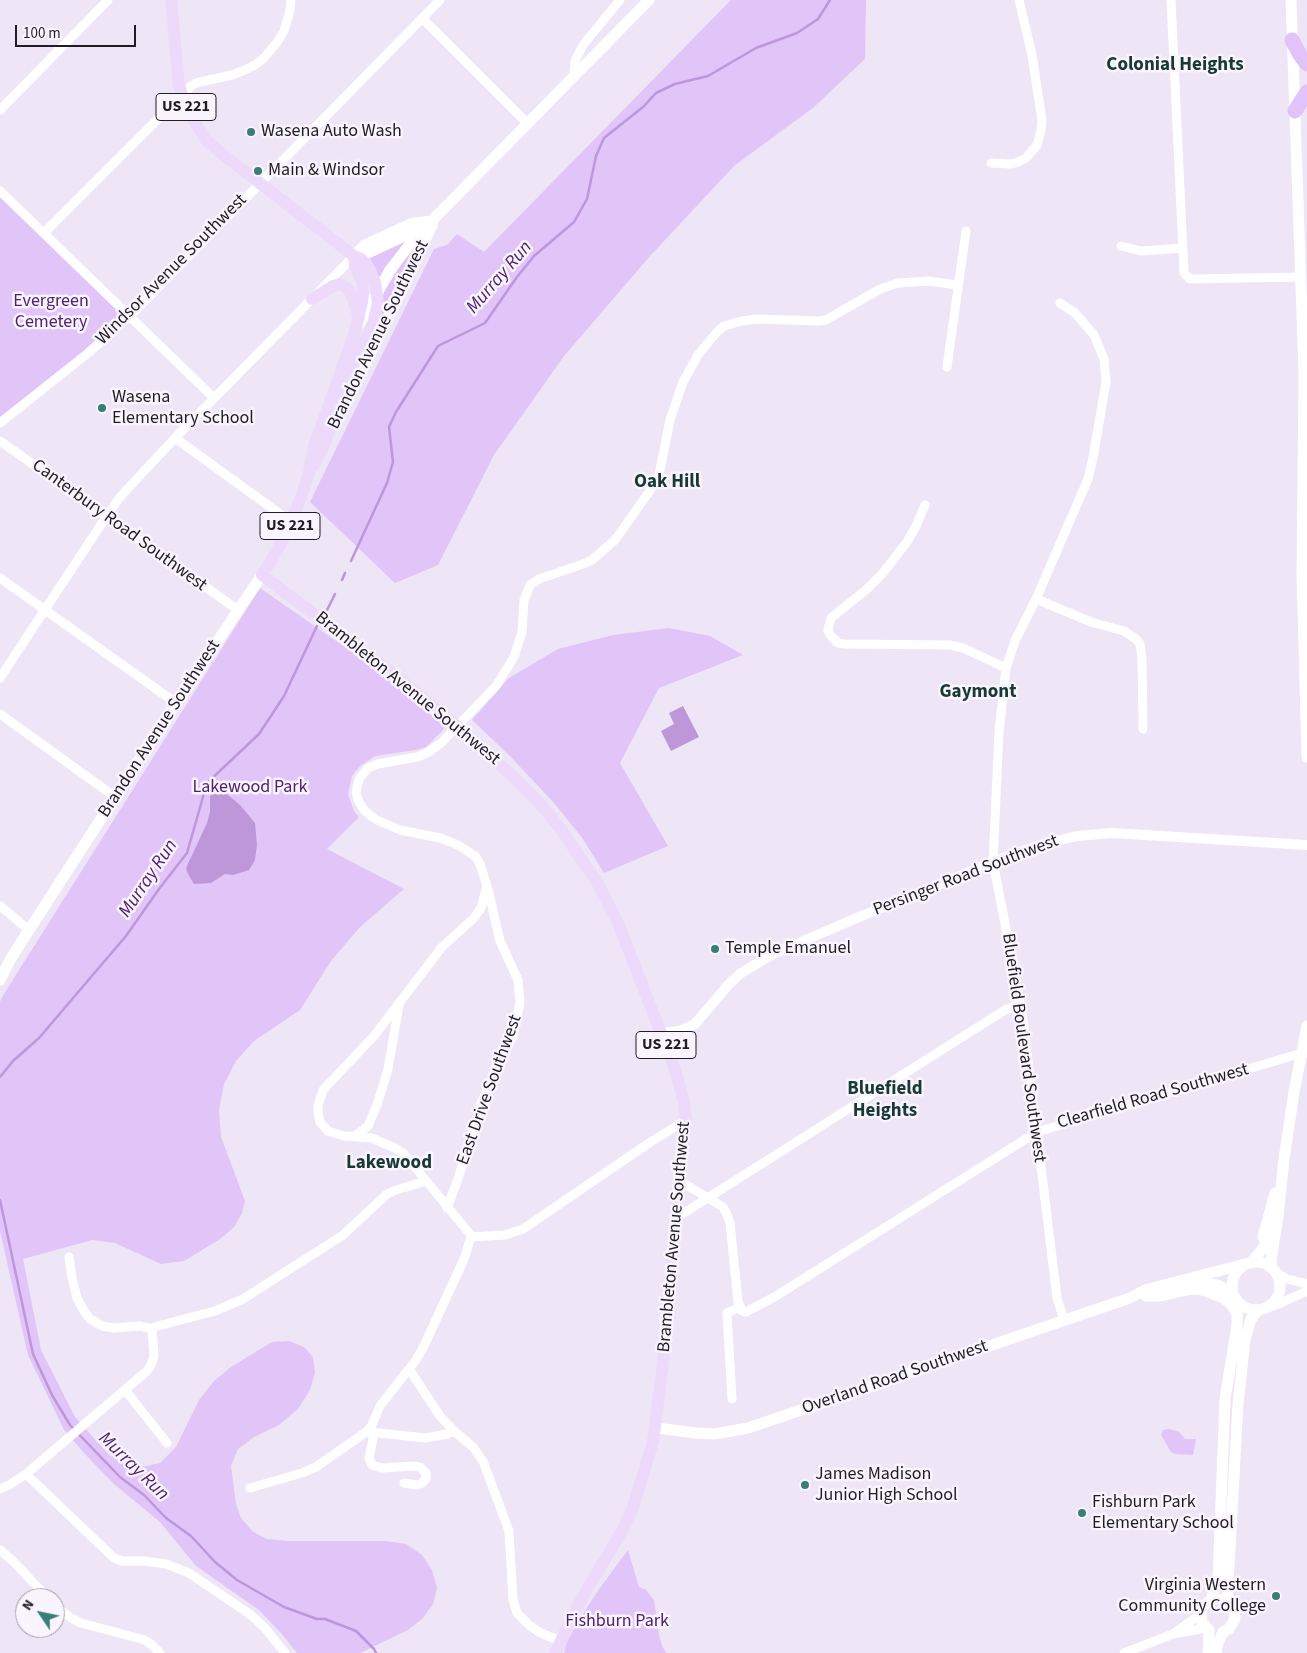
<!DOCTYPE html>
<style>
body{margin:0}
#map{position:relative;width:1307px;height:1653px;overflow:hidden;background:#eee5f6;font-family:"Source Sans 3",sans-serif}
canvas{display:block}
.north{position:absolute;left:15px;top:1588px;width:50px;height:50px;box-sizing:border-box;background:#faf4fe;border:1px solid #a39ea6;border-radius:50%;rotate:304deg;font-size:14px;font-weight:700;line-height:20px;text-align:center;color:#201d23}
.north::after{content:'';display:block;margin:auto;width:18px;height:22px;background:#387e76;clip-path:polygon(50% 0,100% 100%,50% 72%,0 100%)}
.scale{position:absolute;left:15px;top:25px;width:121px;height:22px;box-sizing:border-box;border:2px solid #201d23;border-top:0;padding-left:6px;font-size:15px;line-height:18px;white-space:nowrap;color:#201d23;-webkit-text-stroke:4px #faf4fe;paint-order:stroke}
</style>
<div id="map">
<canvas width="1307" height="1653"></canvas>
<div class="north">N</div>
<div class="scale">100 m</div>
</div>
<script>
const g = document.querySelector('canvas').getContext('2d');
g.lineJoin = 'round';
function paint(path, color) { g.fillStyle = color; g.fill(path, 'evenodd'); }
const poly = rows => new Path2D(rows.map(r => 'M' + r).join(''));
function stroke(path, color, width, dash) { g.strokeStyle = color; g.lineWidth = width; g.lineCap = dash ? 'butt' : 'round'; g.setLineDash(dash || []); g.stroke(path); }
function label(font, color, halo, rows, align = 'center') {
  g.font = font + ' "Source Sans 3",sans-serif'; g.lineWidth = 5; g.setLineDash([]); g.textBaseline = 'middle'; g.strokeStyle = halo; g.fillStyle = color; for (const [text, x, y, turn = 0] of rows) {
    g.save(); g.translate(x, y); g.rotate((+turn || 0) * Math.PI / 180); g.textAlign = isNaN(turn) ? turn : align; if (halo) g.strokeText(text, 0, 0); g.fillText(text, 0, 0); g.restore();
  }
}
paint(poly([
 [731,0,866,0,865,59,814,107,734,166,651,255,564,356,494,455,438,565,395,583,310,502,434,249,447,245,457,234,484,252],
 [0,191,130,316,0,417],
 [421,237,378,325,384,292,404,260],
 [406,240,379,278,377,271,369,257],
 [260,588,362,659,445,726,443,730,426,747,416,750,375,756,360,766,352,776,348,794,354,811,359,817,327,849,404,889,360,927,331,961,300,1010,254,1041,236,1061,224,1084,219,1110,221,1137,245,1201,242,1213,234,1227,220,1239,184,1261,161,1264,115,1243,92,1240,23,1259,41,1350,75,1417,109,1455,127,1466,142,1467,160,1463,176,1447,199,1400,214,1381,231,1367,272,1342,289,1341,304,1347,313,1357,315,1373,310,1390,298,1409,279,1425,254,1437,238,1449,231,1466,236,1504,241,1518,253,1532,267,1539,287,1541,385,1541,406,1544,422,1555,432,1570,437,1588,433,1604,423,1618,408,1630,360,1653,297,1653,282,1634,259,1610,196,1566,160,1522,114,1484,86,1455,64,1430,28,1355,0,1231,0,1002,2,997],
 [669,628,710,636,743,655,659,688,620,763,668,846,604,873,583,839,554,803,509,755,472,720,509,678,558,649,613,635],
 [1169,1429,1179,1432,1185,1439,1196,1439,1193,1455,1175,1454,1171,1452,1161,1435,1163,1430],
 [628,1550,639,1587,646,1590,654,1600,659,1635,662,1646,666,1653,564,1653,567,1642,576,1625,597,1592]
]), '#e1c4f8');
paint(poly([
 [683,706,699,737,671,751,661,731,674,724,669,713],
 [216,785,240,805,255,823,257,845,255,860,249,870,233,875,225,874,211,883,194,884,188,874,186,868,207,823,210,812,210,797]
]), '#bd97da');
stroke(poly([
 [351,561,387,483,393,462,389,427,396,412,438,346,485,323,517,277,534,256,574,222,587,199,596,156,604,138,643,107,656,93,675,84,708,76,756,48,797,33,818,19,830,0],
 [342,580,345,573],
 [326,612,335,594],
 [0,1077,13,1061,39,1038,126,936,159,889,187,853,207,783,259,734,284,696,317,626],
 [0,1200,33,1354,52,1395,70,1425,120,1477,144,1495,166,1518,191,1536,215,1562,237,1580,284,1607,317,1619,325,1619,356,1631,374,1649,376,1653]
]), '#bd97da', 2.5);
stroke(poly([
 [1171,0,1184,273,1190,279,1301,277],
 [422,18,528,124],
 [574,76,575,61,583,45,620,0],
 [0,110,108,0],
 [991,163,1011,164,1018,162,1026,158,1037,145,1041,130,1042,120,1032,55,1019,0],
 [0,191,214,398],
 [44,233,191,86,196,83,232,75,245,70,255,65,264,58,278,41,284,31,290,10,291,0],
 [1121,246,1141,251,1182,248],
 [1060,303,1075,313,1094,335,1104,359,1106,382,1093,458,1088,479,1036,599,1015,641,1006,668,999,732,993,862,1022,1011,1057,1298,1064,1320],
 [947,367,966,231],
 [0,423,88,353,130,316,440,0],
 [175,438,291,522],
 [0,441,238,610],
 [925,505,916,526,907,542,882,574,867,589,831,618,828,630,830,635,838,643,844,644,950,645,963,648,1006,668],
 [0,578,176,703],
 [1036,599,1091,622,1124,631,1136,639,1140,644,1142,658,1143,729],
 [0,678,106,517,120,497,175,438,354,256],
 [0,714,115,797],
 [0,906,29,930],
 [355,1136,368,1126,377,1105,388,1069,399,1005],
 [680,1181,723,1207,726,1212,730,1223,738,1301,742,1311,746,1312,776,1296,1037,1132,1302,1053],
 [447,1208,458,1179,481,1103,513,1036,520,1003,518,980,500,941,488,889],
 [676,1218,1005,1010,1020,1004],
 [471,1237,470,1234,404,1154,395,1148,372,1138,344,1136,328,1131,320,1122,318,1112,318,1105,323,1090,374,1036,442,947,474,918,481,908,487,886,480,864,476,857,466,850,458,845,440,838,400,830,375,819,364,810,358,800,356,792,359,779,368,768,378,764,417,757,427,753,441,743,496,686,514,657,522,632,524,600,530,585,539,579,586,563,593,559,615,540,649,492,659,475,670,420,683,382,698,355,717,332,724,326,742,321,756,319,818,321,826,320,880,289,898,283,928,281,958,285],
 [471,1237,505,1235,523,1229,649,1143,686,1120],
 [69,1257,72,1278,77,1298,84,1311,90,1319,102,1326,114,1328,139,1326,152,1329],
 [1274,1271,1287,1279,1307,1284],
 [1270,1307,1281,1303,1307,1291],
 [409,1369,440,1416,454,1431,473,1447,483,1461,509,1531,513,1600,517,1613,529,1625,539,1632,560,1641],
 [125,1390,167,1443],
 [732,1399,727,1313,740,1307],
 [369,1432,426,1438,447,1434,454,1431],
 [26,1474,114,1558,122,1561,144,1561,166,1564,189,1573,251,1615,264,1627,285,1653],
 [404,1483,417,1485,422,1483,426,1479,426,1473,420,1467,414,1466,382,1468,372,1465,369,1458,373,1439,371,1427,380,1406,416,1360,424,1346,464,1259,471,1237],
 [250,1488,302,1473,316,1467,366,1432,371,1427],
 [0,1489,9,1485,26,1474,147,1371,151,1365,154,1356,152,1329,154,1327,215,1311,243,1299,343,1235,387,1194,396,1190,426,1181],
 [0,1550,13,1561,48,1598],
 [55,1606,71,1618,81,1623,145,1640,152,1645,160,1653],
 [1178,1633,1206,1628],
 [1124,1653,1173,1634,1201,1614]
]), '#fff', 9);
stroke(poly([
 [662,1033,680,1031,695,1024,729,984,741,973,773,954,859,917,1019,852,1048,843,1077,836,1112,833,1307,845]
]), '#fff', 10);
stroke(poly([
 [1291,0,1304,373,1302,575,1307,757],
 [355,255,370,252,419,229],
 [354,256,365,245,413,223,433,221],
 [360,323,390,270,414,239,649,0],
 [339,417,408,277,432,225],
 [0,980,10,960,29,930,176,703,262,575],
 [1263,1237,1275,1193],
 '1232 1286a24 24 0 1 1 48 0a24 24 0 1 1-48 0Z',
 [1251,1263,1264,1247,1269,1230],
 [1272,1268,1271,1260,1278,1217,1284,1159,1294,1092,1307,1026],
 [1187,1285,1206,1283,1217,1285,1225,1289,1234,1296],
 [1146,1296,1160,1296,1192,1289,1203,1290,1224,1298,1232,1305,1237,1314],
 [656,1428,696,1433,715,1434,748,1428,1130,1298,1145,1290,1245,1264],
 [1227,1602,1238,1404,1245,1340,1251,1319,1258,1310],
 [1208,1653,1209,1630,1202,1622,1201,1614,1203,1606,1211,1600,1218,1579,1225,1399,1237,1325,1237,1301],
 [1216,1653,1218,1643,1223,1632,1229,1629,1235,1619,1233,1607,1229,1603,1222,1599]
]), '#fff', 11);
stroke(poly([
 [171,0,179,85,186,107,206,140,221,153,354,256,361,259,367,265,375,282,378,303,373,324,355,361,323,448,314,465],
 [354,256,355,266,362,281,363,290,362,302,355,332,314,446,309,473,301,498,281,544,262,575,393,674,458,727,520,783,542,806,560,828,597,882,618,923,675,1069,684,1102,686,1120,674,1236,669,1316,653,1442,633,1507,623,1529,582,1598,555,1653],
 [312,299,333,286,340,284,347,288,351,293,359,318]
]), '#eddafb', 12);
stroke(poly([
 [1292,40,1300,55,1307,64],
 [1295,111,1307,92]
]), '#e1c2f9', 15);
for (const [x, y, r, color] of [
 [251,132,5,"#387e76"],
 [258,171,5,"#387e76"],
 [102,408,5,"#387e76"],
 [715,949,5,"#387e76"],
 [805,1485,5,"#387e76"],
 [1082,1513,5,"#387e76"],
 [1276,1596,5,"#387e76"]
]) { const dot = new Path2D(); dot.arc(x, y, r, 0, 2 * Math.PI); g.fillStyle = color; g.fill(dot); stroke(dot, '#faf4fe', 2); }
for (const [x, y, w] of [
 [186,107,60],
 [290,526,60],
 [666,1045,60]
]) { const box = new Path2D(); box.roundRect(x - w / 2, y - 13.5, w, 27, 4); g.fillStyle = '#faf4fe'; g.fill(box); stroke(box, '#201d23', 1); }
label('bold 16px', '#201d23', null, [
 ["US 221",186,107],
 ["US 221",290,526],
 ["US 221",666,1045]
]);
label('18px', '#201d23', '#faf4fe', [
 ["Wasena Auto Wash",261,132],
 ["Main & Windsor",268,171],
 ["Wasena",112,398],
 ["Elementary School",112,419],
 ["Temple Emanuel",725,949],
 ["James Madison",815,1475],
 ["Junior High School",815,1496],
 ["Fishburn Park",1092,1503],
 ["Elementary School",1092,1524],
 ["Virginia Western",1266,1586,"right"],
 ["Community College",1266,1607,"right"]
], 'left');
label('18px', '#201d23', '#faf4fe', [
 ["Windsor Avenue Southwest",172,270,-45],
 ["Brandon Avenue Southwest",379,335,-64],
 ["Canterbury Road Southwest",119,526,36],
 ["Brambleton Avenue Southwest",407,689,39],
 ["Brandon Avenue Southwest",160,729,-57],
 ["Persinger Road Southwest",966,876,-21],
 ["Bluefield Boulevard Southwest",1023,1048,82],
 ["East Drive Southwest",490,1090,-70],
 ["Clearfield Road Southwest",1153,1097,-16],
 ["Brambleton Avenue Southwest",675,1237,-85],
 ["Overland Road Southwest",895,1378,-19]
]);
label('18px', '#51206f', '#faf4fe', [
 ["Evergreen",51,302],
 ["Cemetery",51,323],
 ["Lakewood Park",250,788],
 ["Fishburn Park",617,1622]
]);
label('bold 19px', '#183a35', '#faf4fe', [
 ["Colonial Heights",1175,66],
 ["Oak Hill",667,483],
 ["Gaymont",978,693],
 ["Bluefield",885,1090],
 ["Heights",885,1112],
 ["Lakewood",389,1164]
]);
label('italic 19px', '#4e1d6c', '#faf4fe', [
 ["Murray Run",500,278,-49],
 ["Murray Run",149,879,-56],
 ["Murray Run",133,1467,44]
]);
</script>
